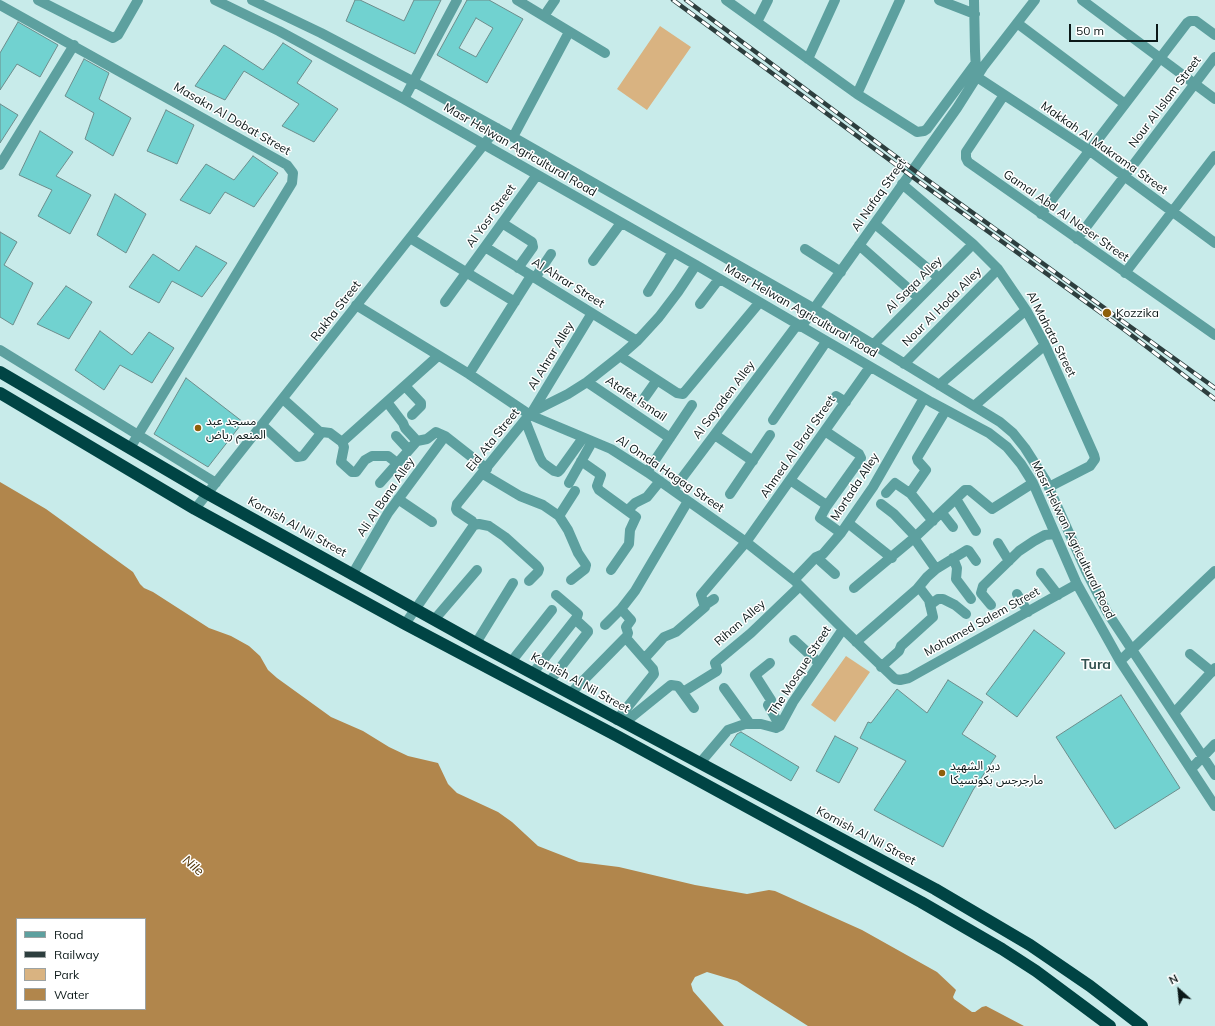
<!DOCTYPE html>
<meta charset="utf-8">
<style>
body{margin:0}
#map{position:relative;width:1215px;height:1026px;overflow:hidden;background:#c8ebea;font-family:Mulish,sans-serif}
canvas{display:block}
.legend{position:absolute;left:16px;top:918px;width:130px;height:92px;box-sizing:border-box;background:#fff;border:1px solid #9da3a3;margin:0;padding:5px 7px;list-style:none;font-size:12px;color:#0b1818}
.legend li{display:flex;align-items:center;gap:8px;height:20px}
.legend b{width:20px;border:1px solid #9da3a3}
.north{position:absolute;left:1159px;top:970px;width:40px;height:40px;-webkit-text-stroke:3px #fff;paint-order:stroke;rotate:333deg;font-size:11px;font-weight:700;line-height:16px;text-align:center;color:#0b1818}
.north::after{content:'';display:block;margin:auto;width:14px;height:18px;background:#0b1818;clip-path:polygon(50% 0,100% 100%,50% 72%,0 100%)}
.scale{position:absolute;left:1069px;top:24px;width:89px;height:18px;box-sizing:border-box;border:2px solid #0b1818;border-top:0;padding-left:5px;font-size:12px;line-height:14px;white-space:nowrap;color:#0b1818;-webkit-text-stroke:3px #fff;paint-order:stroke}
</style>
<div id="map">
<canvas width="1215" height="1026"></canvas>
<ul class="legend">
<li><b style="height:5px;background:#5da09f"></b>Road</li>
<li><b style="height:5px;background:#2d3e3e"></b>Railway</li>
<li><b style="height:11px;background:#d9b381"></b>Park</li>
<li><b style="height:11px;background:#b1864c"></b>Water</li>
</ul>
<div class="north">N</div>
<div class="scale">50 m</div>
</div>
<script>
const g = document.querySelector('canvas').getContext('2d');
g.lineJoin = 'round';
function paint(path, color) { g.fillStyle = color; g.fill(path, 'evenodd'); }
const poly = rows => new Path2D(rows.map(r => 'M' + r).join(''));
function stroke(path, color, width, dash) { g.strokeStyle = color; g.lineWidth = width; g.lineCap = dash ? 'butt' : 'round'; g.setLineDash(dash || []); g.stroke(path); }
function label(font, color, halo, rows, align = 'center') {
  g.font = font + ' Mulish,"Noto Sans Arabic",sans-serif'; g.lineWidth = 3; g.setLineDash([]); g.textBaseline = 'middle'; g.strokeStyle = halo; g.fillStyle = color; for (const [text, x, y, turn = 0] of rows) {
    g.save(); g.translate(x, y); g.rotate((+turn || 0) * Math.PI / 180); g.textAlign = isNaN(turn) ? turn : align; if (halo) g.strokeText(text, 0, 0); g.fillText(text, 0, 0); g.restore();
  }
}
paint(poly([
 [660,26,691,47,647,110,617,89],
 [846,656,870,672,835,722,811,705]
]), '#d9b381');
paint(poly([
 [0,482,46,509,133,572,140,584,144,588,153,592,209,628,231,636,249,646,260,656,268,670,277,678,331,717,363,731,389,747,408,756,438,763,448,784,457,793,498,812,512,822,538,846,579,862,619,867,695,885,747,894,769,890,775,891,862,930,937,972,954,988,956,990,953,997,954,999,972,1012,975,1012,982,1007,986,1006,1024,1026,808,1026,737,981,707,972,695,977,691,984,693,991,724,1026,0,1026],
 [17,919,145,919,145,1009,17,1009]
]), '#b1864c');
const building = poly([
 [355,0,360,0,404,21,414,0,441,0,415,54,346,21,355,0],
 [467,0,489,0,523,19,487,83,437,55,467,0],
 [476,18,493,28,476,57,459,48,476,18],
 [18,22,58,45,40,77,17,64,0,90,0,53,18,22],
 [283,43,312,61,297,83,338,109,314,142,282,126,299,104,244,71,225,100,195,86,224,45,263,70,283,43],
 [84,59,109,73,99,99,131,118,113,156,85,139,94,113,65,96,84,59],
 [0,104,18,115,0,143,0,104],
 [166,110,194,125,177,164,147,151,166,110],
 [40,131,73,152,56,176,91,195,70,234,38,216,52,190,19,175,40,131],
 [253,156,278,173,254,207,225,192,210,214,180,200,206,164,234,180,253,156],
 [115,194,146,214,126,253,97,235,115,194],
 [0,232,17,242,4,265,33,283,13,325,0,317,0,232],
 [196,246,227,263,202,297,172,281,159,303,129,287,153,254,179,271,196,246],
 [66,286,92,302,69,339,37,324,66,286],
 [100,331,132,355,149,332,174,348,152,383,120,365,104,390,75,370,100,331],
 [186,378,243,422,208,467,154,434,186,378],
 [1034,630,1065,653,1017,717,986,694,1034,630],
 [948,680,983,702,962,734,996,756,973,790,943,847,874,810,906,761,860,738,868,722,871,723,897,689,927,713,948,680],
 [1121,695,1180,788,1115,829,1056,737,1121,695],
 [741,732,799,767,791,781,730,745,737,734,741,732],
 [835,736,858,748,839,783,816,771,835,736]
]);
paint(building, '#71d2d0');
stroke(building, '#6c8d8c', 1);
stroke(poly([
 [38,0,113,38,118,35,138,0],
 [215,0,279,31,404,99,696,265,931,402,989,433,1007,447,1021,464,1033,483,1077,584,1120,661,1215,806],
 [252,0,321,33,414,82,513,137,815,309,1000,422,1013,433,1025,448,1046,481,1086,571,1107,612,1215,775],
 [517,0,605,53],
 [726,0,857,94,917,132,924,131,927,129,975,64],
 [939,0,975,14],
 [974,0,975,51,976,70],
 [1082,0,1215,99],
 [0,5,287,165,293,173,292,183,130,448],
 [544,16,555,0],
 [757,22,768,0],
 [1017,23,1125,104],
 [808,59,835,0],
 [977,77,1090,151,1215,243],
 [857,94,900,0],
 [1004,95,966,152,966,158,968,162,1215,335],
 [404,99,457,0],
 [513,137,569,32],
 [0,165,74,45],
 [902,184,973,244,998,269,1026,310,1045,345,1094,455,1095,459,1090,466,1049,487],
 [1041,214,1187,23,1190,21,1196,21,1215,35],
 [502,223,532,242,533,247,518,268],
 [875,224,939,278],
 [410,238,515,302],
 [1077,239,1215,57],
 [859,245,919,298],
 [485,247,637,341],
 [805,249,841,272],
 [593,261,621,223],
 [1125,273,1215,156],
 [535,278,551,254],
 [648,292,673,252],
 [445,302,537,175],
 [700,304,719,279],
 [356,305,469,374,530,415,611,449,647,472,746,542,794,580,843,629,895,679,900,680,909,678,1077,584],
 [801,327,957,108,983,67,1035,0],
 [873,345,973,244],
 [0,350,216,483],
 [620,356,677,393,683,394,759,303],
 [904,364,998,269],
 [469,374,531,276],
 [587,382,670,438],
 [939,385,1026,310],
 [405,386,421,403,421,406,412,415],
 [836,396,846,402],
 [645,397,657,380],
 [283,399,321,433],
 [387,402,403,423,405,428,417,441],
 [974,406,1045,345],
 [532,412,592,313],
 [525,420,540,458,543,463,554,471,558,472,560,470,583,438],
 [773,420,826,342],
 [262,425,297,457,303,456,322,432,330,433,342,442,438,356],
 [825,431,859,454,861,458,826,507],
 [715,435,753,461],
 [396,436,409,450],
 [342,442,344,447,341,462,352,472,356,472,365,460,372,456,388,456,397,463],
 [581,461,601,475,597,486,599,490,636,517,630,530,629,544,611,570],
 [647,472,692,405],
 [483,474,520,496,543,505,559,516,568,530,578,553,586,565,585,569,571,580],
 [790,480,825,504,826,507,820,518,841,533],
 [380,483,417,441,427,439,436,432,445,436,487,469],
 [569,483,592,442],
 [673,490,797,325],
 [886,493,895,483,911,494,933,521],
 [910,493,926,470,918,461,917,458,946,410],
 [730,494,770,435],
 [398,499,432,522],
 [956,499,976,531],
 [881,504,894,514,916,537],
 [195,509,497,128],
 [628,510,635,503,647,497,660,481],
 [942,513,953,527],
 [559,516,575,491],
 [848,523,892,558],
 [474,525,479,524,489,526,505,537,537,566,539,569,538,572,529,581],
 [914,538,936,569],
 [998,543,1009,561],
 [816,557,835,574],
 [953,558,957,568,956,579,971,599],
 [1041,573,1058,595],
 [352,575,388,513,445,436],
 [794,580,816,557,823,554,841,533,873,487,924,398],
 [854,588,914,538,965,490,969,490,992,509,1033,483],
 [1017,594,1028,612],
 [705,605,714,599],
 [930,605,938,599,943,599,955,605,966,614],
 [991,605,981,593,983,586,1019,551,1034,541,1045,535,1055,534],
 [434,620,477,570],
 [405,624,474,525,472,521,457,511,456,509,457,504,525,420,532,412,568,394,587,382,620,356,637,341,659,317,678,292,696,265],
 [605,625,621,609,635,591,688,501],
 [794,640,819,663],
 [856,642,917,589,927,577,936,569,967,550,969,551,976,561],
 [476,643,513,583],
 [1190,654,1212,672],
 [645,658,664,637,676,632,705,607,701,595,746,542,870,367],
 [1120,661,1215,571],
 [511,662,552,610],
 [770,663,755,675,771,700,768,705,780,726],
 [881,667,899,651,901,646,933,617,929,600,919,587],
 [533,673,577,617,578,614,576,612,556,595],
 [549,682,588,632,588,631,576,620],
 [724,688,750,724],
 [683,692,717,671,717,669,715,663,751,633,800,586],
 [570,694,627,636,628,633,626,627,631,620,621,609],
 [1174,713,1215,668],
 [617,720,654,674,653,669,626,638],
 [624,723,671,685,678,686,694,708],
 [700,763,728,730,745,724,761,724,776,728,780,726,793,702,843,629],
 [1191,769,1215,744]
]), '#5da09f', 10);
stroke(poly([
 [0,372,208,494,476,643,935,889,1030,945,1090,986,1142,1026],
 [0,393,195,509,405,624,617,736,921,902,1002,949,1036,971,1110,1026]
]), '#044', 12);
const rail = poly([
 [673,0,918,181,1126,331,1215,399],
 [686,0,922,176,1215,388]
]);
stroke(rail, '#2d3e3e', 4.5);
stroke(rail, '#fff', 3, [9]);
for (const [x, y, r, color] of [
 [1107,313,5,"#8f5f0b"],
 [198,428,4,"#8f5f0b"],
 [942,773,4,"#8f5f0b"]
]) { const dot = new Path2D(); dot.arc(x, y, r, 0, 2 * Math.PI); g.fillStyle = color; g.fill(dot); stroke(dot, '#fff', 1.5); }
label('12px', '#0b1818', '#fff', [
 ["Nour Al Islam Street",1165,102,-53],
 ["Masakn Al Dobat Street",232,119,30],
 ["Makkah Al Makrama Street",1104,148,35],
 ["Masr Helwan Agricultural Road",520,150,30],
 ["Al Nafaq Street",879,195,-55],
 ["Al Yosr Street",491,216,-54],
 ["Gamal Abd Al Naser Street",1066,216,35],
 ["Al Ahrar Street",568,283,32],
 ["Al Saqa Alley",914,285,-45],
 ["Nour Al Hoda Alley",942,307,-45],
 ["Rakha Street",336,311,-52],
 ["Masr Helwan Agricultural Road",801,311,30],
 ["Al Mahata Street",1051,334,63],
 ["Al Ahrar Alley",551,356,-59],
 ["Atafet Ismail",636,399,34],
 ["Al Sayaden Alley",724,400,-53],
 ["Eid Ata Street",493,440,-51],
 ["Ahmed Al Brad Street",798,447,-55],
 ["Al Omda Hagag Street",670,474,34],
 ["Mortada Alley",855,487,-57],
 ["Ali Al Bana Alley",386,497,-56],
 ["Kornish Al Nil Street",297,527,29],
 ["Masr Helwan Agricultural Road",1073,540,64],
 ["Mohamed Salem Street",982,622,-29],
 ["Rihan Alley",740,623,-41],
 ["The Mosque Street",800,671,-57],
 ["Kornish Al Nil Street",580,683,29],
 ["Kornish Al Nil Street",866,836,28]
]);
label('12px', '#0b1818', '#fff', [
 ["Kozzika",1116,313],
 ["مسجد عبد",206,421],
 ["المنعم رياض",206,435],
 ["دير الشهيد",950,766],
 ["مارجرجس بكوتسيكا",950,780]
], 'left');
label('italic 13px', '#4d3000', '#fff', [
 ["Nile",193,866,40]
]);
label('bold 14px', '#325150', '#fff', [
 ["Tura",1096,665]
]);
</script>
